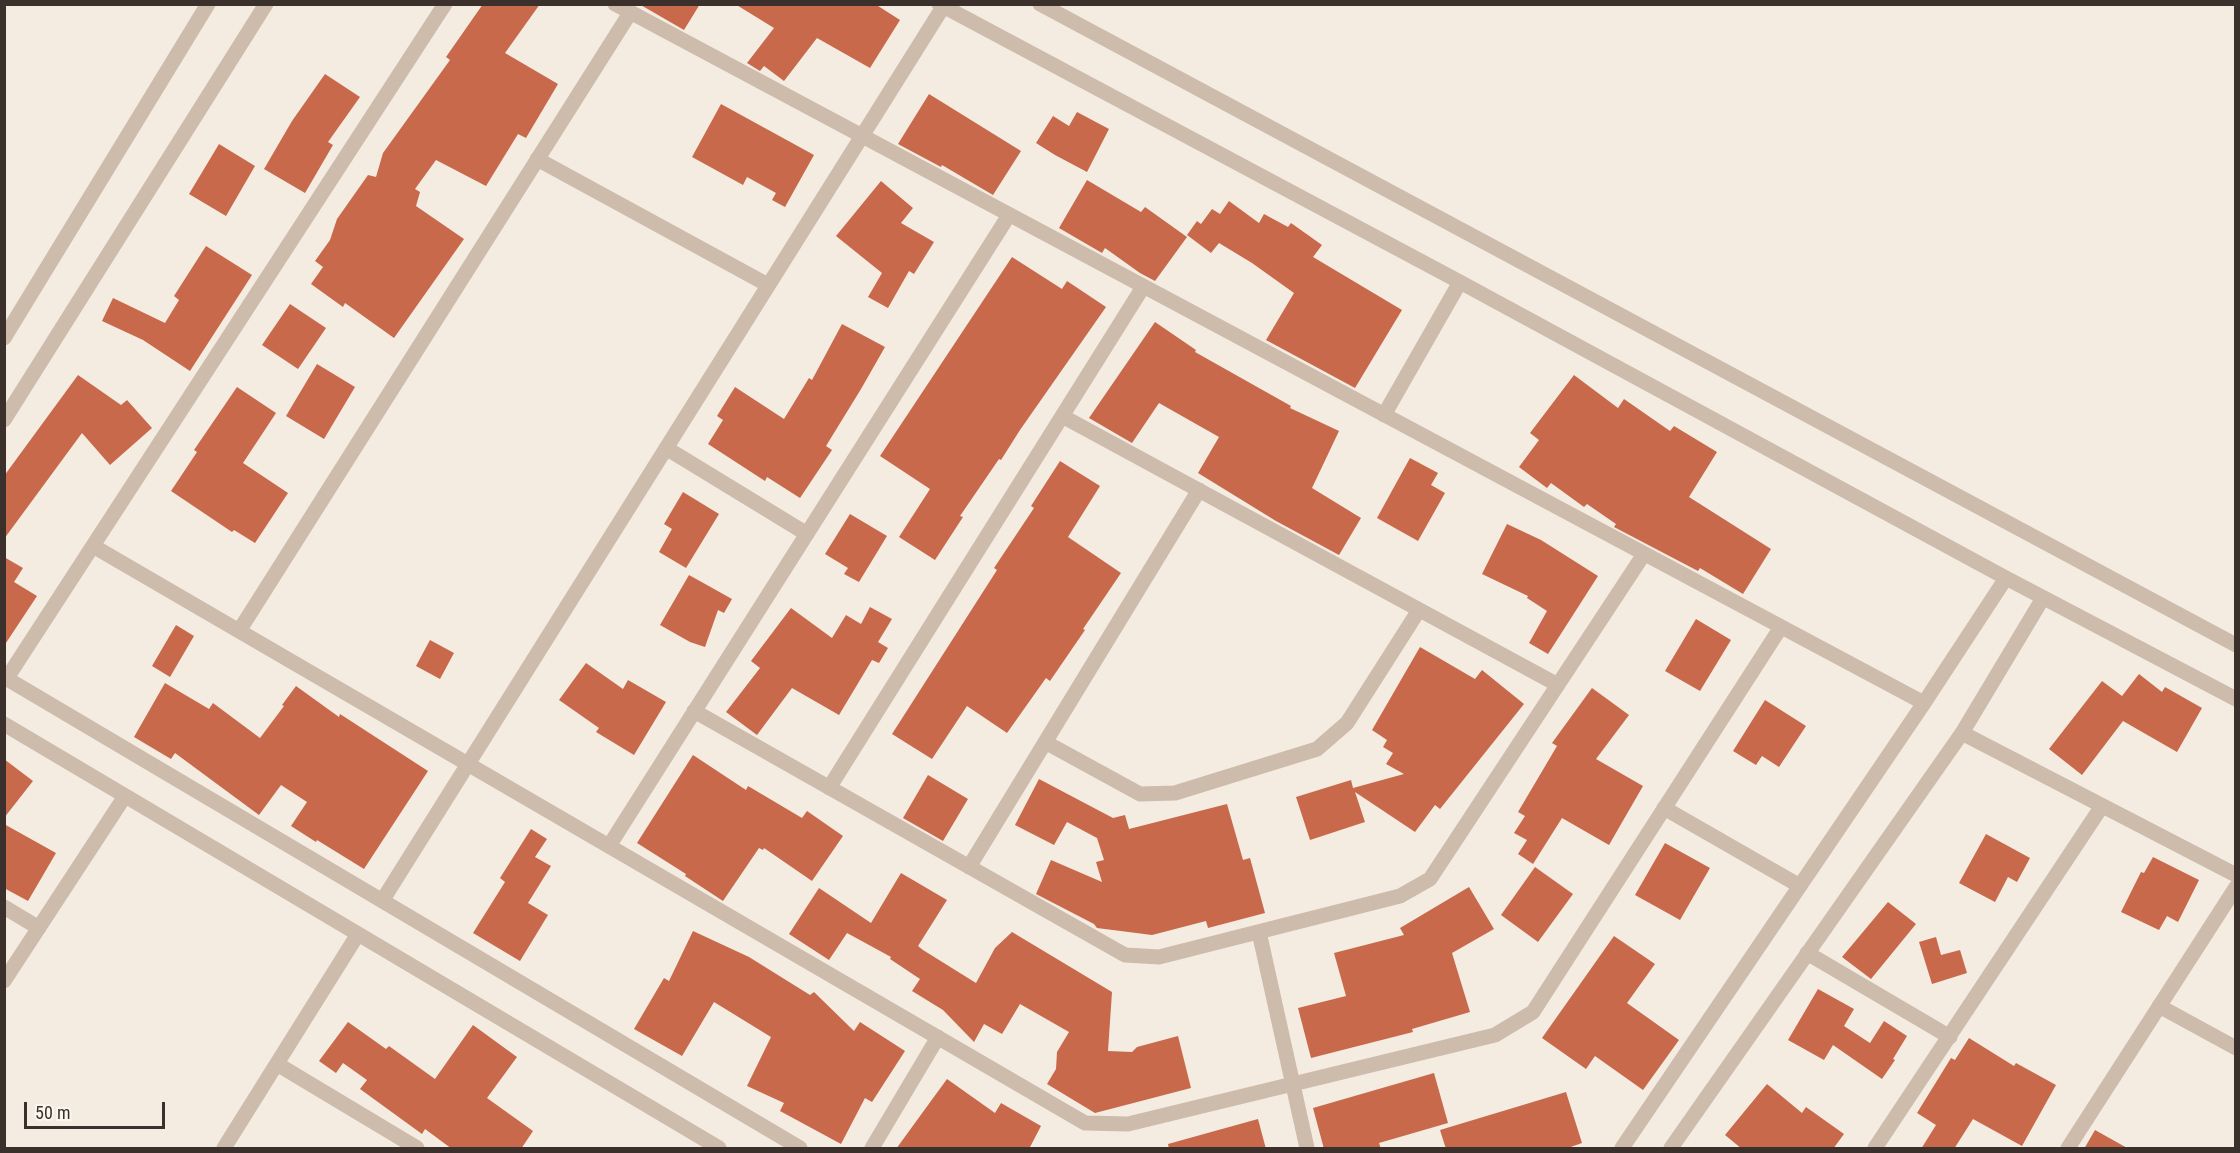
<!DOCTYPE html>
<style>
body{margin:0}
#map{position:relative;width:2240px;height:1153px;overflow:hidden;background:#f4ebe1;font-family:"Roboto Condensed",sans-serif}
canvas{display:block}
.frame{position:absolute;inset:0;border:6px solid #3b302b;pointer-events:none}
.scale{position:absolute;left:24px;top:1102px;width:141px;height:27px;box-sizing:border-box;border:3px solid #3b302b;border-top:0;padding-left:8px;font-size:18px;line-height:21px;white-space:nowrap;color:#3b302b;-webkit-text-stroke:4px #fbf5ee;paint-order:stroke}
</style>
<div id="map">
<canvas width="2240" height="1153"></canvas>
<div class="frame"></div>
<div class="scale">50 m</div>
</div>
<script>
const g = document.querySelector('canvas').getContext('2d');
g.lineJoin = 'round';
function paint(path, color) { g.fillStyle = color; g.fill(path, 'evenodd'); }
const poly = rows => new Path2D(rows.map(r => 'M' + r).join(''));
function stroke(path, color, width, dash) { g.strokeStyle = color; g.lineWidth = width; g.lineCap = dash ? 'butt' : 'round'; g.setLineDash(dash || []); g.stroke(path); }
paint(poly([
 [483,4,540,4,505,53,558,84,526,138,518,134,486,186,436,160,415,189,420,192,416,206,464,239,394,338,345,303,343,307,311,284,323,267,315,261,330,240,337,219,368,175,376,177,383,153,450,60,446,57],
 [639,4,700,4,684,30],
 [735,4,875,4,900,20,870,68,817,38,784,81,764,66,760,71,747,63,774,28],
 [325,74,360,97,328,142,333,145,305,193,264,169,292,121],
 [929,94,1021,151,993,195,942,165,941,167,898,144],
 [721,104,814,155,785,207,772,200,776,193,747,177,743,185,692,157],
 [1077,112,1109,129,1087,172,1055,155,1036,143,1053,116,1069,126],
 [219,144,255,166,226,216,189,194],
 [1087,180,1141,212,1145,207,1187,237,1155,281,1140,273,1105,248,1102,253,1059,228],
 [881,181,913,208,901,223,934,242,914,274,909,271,888,308,868,297,882,273,836,236],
 [1229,201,1259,223,1264,214,1288,227,1291,223,1322,245,1313,257,1402,310,1355,388,1266,340,1294,293,1252,263,1219,243,1211,253,1187,235,1197,221,1201,224,1212,209,1220,214],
 [206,246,252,275,190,371,143,340,102,321,113,298,165,323,179,300,174,296],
 [1012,257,1062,289,1067,281,1106,307,1020,430,1001,460,999,459,960,516,963,517,935,560,899,537,930,489,880,456],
 [290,304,326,328,298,369,262,345],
 [1155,322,1196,350,1195,352,1291,406,1290,408,1339,431,1312,488,1361,518,1339,555,1276,521,1198,473,1219,437,1159,403,1132,443,1089,418],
 [842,324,885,347,861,389,826,446,832,450,800,498,767,477,765,481,708,444,723,420,717,416,735,387,784,419,809,378,812,380],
 [317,364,355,387,324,439,286,416],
 [78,375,121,405,127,400,152,428,110,465,82,433,4,539,4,476],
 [1574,375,1618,408,1624,399,1670,431,1674,426,1717,452,1689,497,1771,549,1743,594,1700,568,1698,571,1614,527,1616,524,1587,504,1584,507,1551,483,1547,488,1519,467,1539,440,1530,433],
 [237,387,276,413,243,463,288,493,255,543,234,530,232,532,171,491,197,452,194,450],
 [1410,458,1438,473,1431,485,1445,493,1418,541,1377,518],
 [1060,461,1100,486,1068,537,1121,573,1083,629,1085,630,1050,681,1046,678,1007,733,967,706,932,759,892,734,997,570,994,568,1034,508,1031,506],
 [683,492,719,514,686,568,659,552,672,529,664,524],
 [850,514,887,536,859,582,844,574,848,568,825,554],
 [1507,524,1541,540,1598,576,1548,654,1529,643,1547,611,1527,598,1528,596,1482,574],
 [4,557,23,568,14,582,37,596,4,646],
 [689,575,732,599,724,613,718,610,705,647,690,642,660,625],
 [870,607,892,619,878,642,888,648,879,663,872,660,839,715,792,688,757,735,726,712,760,668,751,661,791,608,832,638,846,615,861,624],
 [1696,619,1731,640,1700,691,1665,671],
 [176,625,194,636,170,677,152,666],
 [430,640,454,653,440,679,416,666],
 [1420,647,1475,679,1482,670,1524,704,1440,809,1435,805,1415,832,1355,792,1365,822,1310,840,1296,797,1351,780,1353,788,1404,774,1386,764,1393,753,1383,747,1387,740,1372,730],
 [586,663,623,689,628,680,666,702,634,755,596,732,599,728,559,700],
 [2139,674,2162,692,2165,687,2202,708,2177,752,2123,721,2082,775,2049,749,2102,681,2122,696],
 [165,683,209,709,213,703,260,738,284,706,282,705,296,686,339,717,340,714,428,771,364,869,317,840,316,842,291,826,307,802,281,785,259,815,175,753,171,759,134,737],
 [1592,688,1629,715,1596,759,1643,786,1609,845,1562,818,1533,864,1518,854,1527,840,1514,833,1525,816,1518,812,1557,746,1552,743],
 [1765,700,1806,726,1779,767,1762,756,1756,765,1733,751],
 [693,755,746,790,748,786,802,818,807,811,843,836,812,881,764,848,763,850,759,848,723,901,685,876,686,874,637,843],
 [4,759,33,781,4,818],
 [928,775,968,799,943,841,903,818],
 [1039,779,1113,818,1125,815,1129,829,1227,804,1243,860,1250,858,1265,913,1208,928,1206,921,1152,935,1097,928,1094,924,1036,894,1051,860,1102,882,1096,862,1104,860,1097,838,1067,822,1054,845,1015,825],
 [4,824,56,853,28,901,4,888],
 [531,829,547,839,535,857,551,866,528,903,548,915,520,961,473,933,505,882,500,878],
 [1986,834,2030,858,2017,882,2008,877,1995,902,1959,883],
 [1665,843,1710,868,1680,920,1635,895],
 [2153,857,2199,880,2178,922,2167,916,2159,930,2121,912,2141,872,2144,873],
 [1535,867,1573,894,1538,942,1501,915],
 [901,873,947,900,918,946,923,950,976,983,995,948,1012,932,1112,992,1108,1051,1132,1052,1137,1047,1178,1036,1191,1088,1095,1113,1047,1084,1056,1069,1057,1052,1069,1032,1020,1004,1002,1034,984,1024,974,1042,943,1010,912,991,920,979,890,959,891,957,847,933,829,960,789,934,819,888,871,923],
 [1469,887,1494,929,1452,953,1470,1012,1412,1029,1413,1032,1311,1058,1298,1008,1346,996,1334,953,1404,935,1400,928],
 [1888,902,1916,924,1871,979,1842,957],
 [693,931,749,957,810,995,814,992,854,1031,860,1022,905,1051,872,1102,865,1098,841,1144,780,1111,784,1103,747,1086,771,1037,714,1002,682,1056,634,1029,664,978,669,981],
 [1614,936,1655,964,1627,1003,1679,1040,1643,1090,1595,1056,1586,1069,1542,1038],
 [1936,937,1941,955,1960,950,1967,973,1932,984,1919,942],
 [1818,989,1854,1009,1844,1026,1870,1043,1884,1021,1907,1036,1893,1059,1895,1060,1882,1079,1833,1045,1824,1060,1788,1040],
 [348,1022,386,1049,389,1046,435,1079,473,1025,517,1057,487,1098,533,1131,521,1149,452,1149,425,1129,422,1134,360,1089,367,1080,343,1063,336,1073,319,1061],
 [1969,1038,2014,1066,2016,1063,2056,1085,2022,1146,1973,1119,1954,1149,1921,1149,1936,1125,1917,1113,1951,1058,1955,1060],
 [1434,1073,1448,1123,1379,1143,1381,1149,1324,1149,1313,1108],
 [947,1079,995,1113,1001,1103,1041,1126,1029,1149,896,1149],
 [1767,1084,1802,1113,1806,1107,1844,1134,1833,1149,1742,1149,1725,1135],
 [1566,1092,1582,1143,1565,1149,1446,1149,1440,1130],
 [1258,1119,1266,1149,1169,1149,1168,1144],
 [2095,1130,2129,1149,2084,1149]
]), '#c8694b');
stroke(poly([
 [615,4,1924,703],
 [939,4,1460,282,2006,578,2236,699],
 [1040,4,2236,645],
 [537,159,768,285],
 [4,338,208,4],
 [1384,415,1460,282],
 [1062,416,1558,685],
 [4,420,266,4],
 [666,448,807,534],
 [93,546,1085,1123,1128,1124,1495,1035,1533,1012,1781,627],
 [239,631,630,13],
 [4,677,800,1148],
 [7,678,445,4],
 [694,711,1125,955,1159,957,1400,896,1430,879,1644,554],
 [4,724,719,1148],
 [1962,733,2236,875],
 [1045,742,1140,794,1175,793,1317,749,1347,723,1419,610],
 [829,788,1143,287],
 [1664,808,1800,886],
 [609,846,1009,215],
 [969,867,1199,490],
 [382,901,943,7],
 [4,907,39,928],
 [1259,932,1307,1148],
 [1807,953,1950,1037],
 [4,981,125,796],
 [2159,1006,2236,1048],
 [277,1064,417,1148],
 [224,1148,358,934],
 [872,1148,938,1037],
 [1622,1148,1924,703,2006,578],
 [1671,1148,1962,733,2043,598],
 [1875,1148,2102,806],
 [2068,1148,2236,887]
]), '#cdbbac', 15);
</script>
